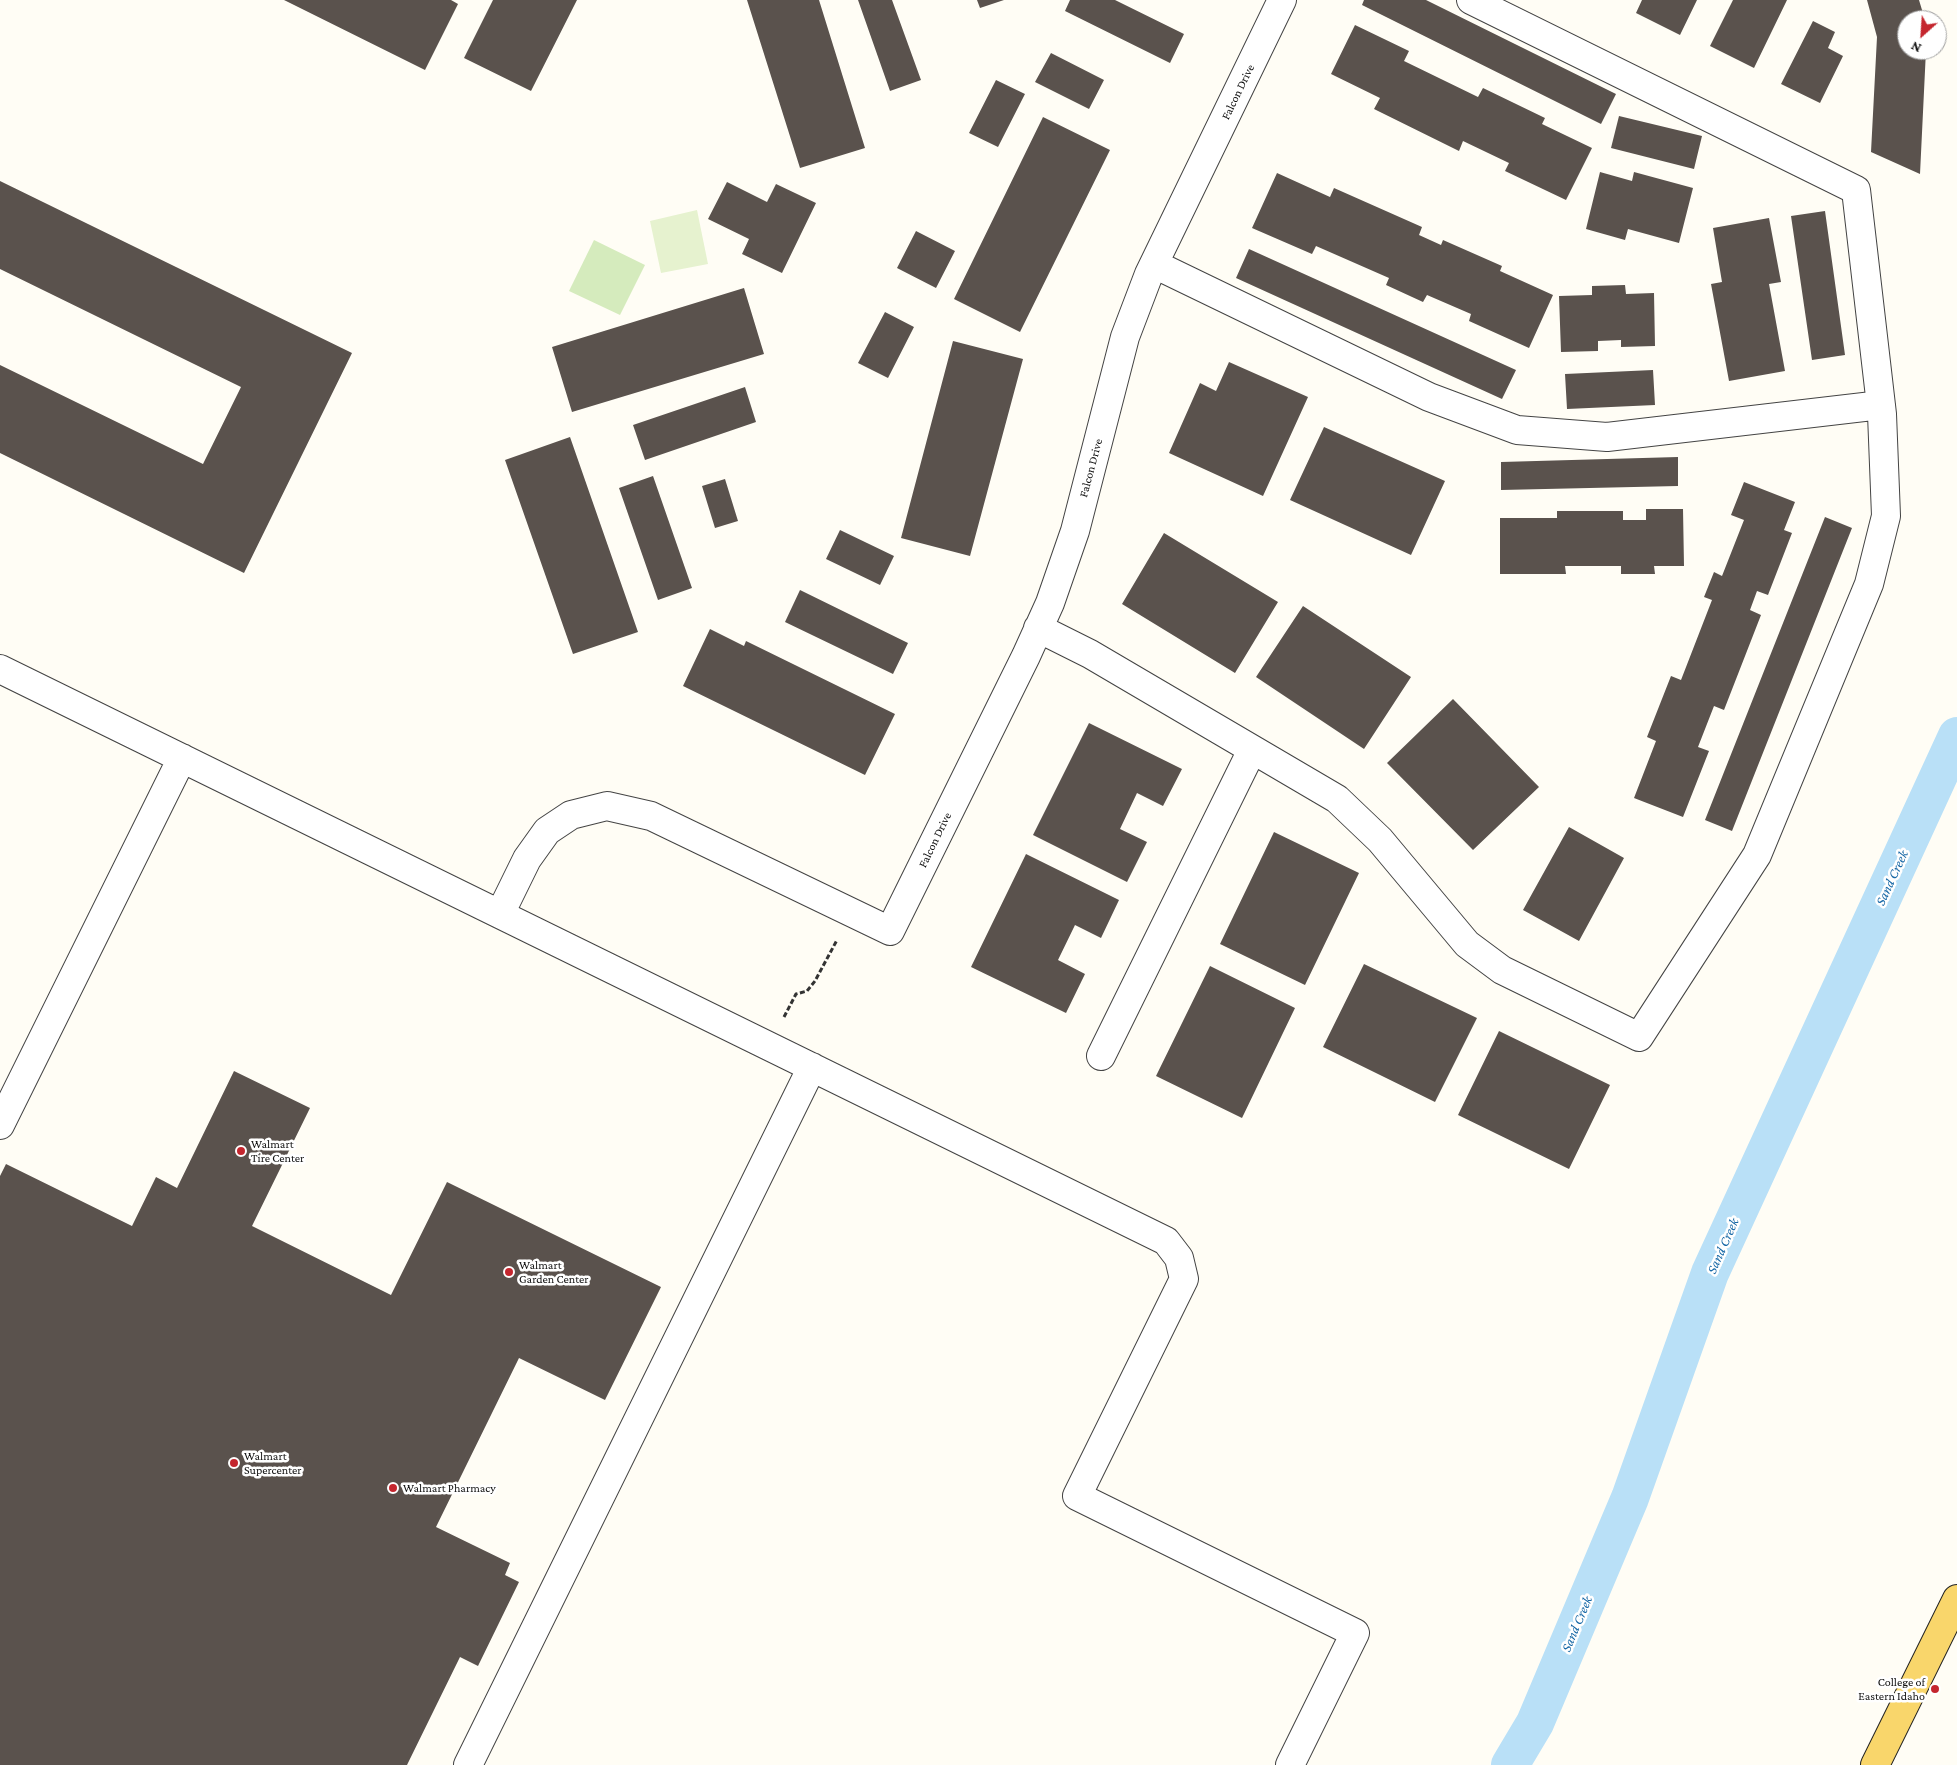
<!DOCTYPE html>
<style>
body{margin:0}
#map{position:relative;width:1957px;height:1765px;overflow:hidden;background:#fffdf5;font-family:"Crimson Pro",serif}
canvas{display:block}
.north{position:absolute;left:1897px;top:10px;width:50px;height:50px;box-sizing:border-box;background:#fff;border:1px solid #a0a0a0;border-radius:50%;rotate:206deg;font-size:14px;font-weight:700;line-height:20px;text-align:center;color:#111}
.north::after{content:'';display:block;margin:auto;width:18px;height:22px;background:#c4262e;clip-path:polygon(50% 0,100% 100%,50% 72%,0 100%)}
</style>
<div id="map">
<canvas width="1957" height="1765"></canvas>
<div class="north">N</div>
</div>
<script>
const g = document.querySelector('canvas').getContext('2d');
g.lineJoin = 'round';
function paint(path, color) { g.fillStyle = color; g.fill(path, 'evenodd'); }
const poly = rows => new Path2D(rows.map(r => 'M' + r).join(''));
function stroke(path, color, width, dash) { g.strokeStyle = color; g.lineWidth = width; g.lineCap = dash ? 'butt' : 'round'; g.setLineDash(dash || []); g.stroke(path); }
function label(font, color, halo, rows, align = 'center') {
  g.font = font + ' "Crimson Pro",serif'; g.lineWidth = 5; g.setLineDash([]); g.textBaseline = 'middle'; g.strokeStyle = halo; g.fillStyle = color; for (const [text, x, y, turn = 0] of rows) {
    g.save(); g.translate(x, y); g.rotate((+turn || 0) * Math.PI / 180); g.textAlign = isNaN(turn) ? turn : align; if (halo) g.strokeText(text, 0, 0); g.fillText(text, 0, 0); g.restore();
  }
}
paint(poly([
 [594,240,645,265,620,315,569,291]
]), '#d5ebbd');
paint(poly([
 [697,210,708,264,661,273,650,221]
]), '#e6f2cf');
stroke(poly([
 [1510,1765,1535,1723,1630,1498,1710,1273,1957,736]
]), '#b9e0f7', 38);
paint(poly([
 [284,0,451,0,458,4,425,70],
 [493,0,577,0,531,91,464,58],
 [747,0,819,0,865,148,800,168],
 [858,0,892,0,921,80,890,91],
 [977,0,1004,0,980,8],
 [1070,0,1115,0,1184,34,1170,63,1065,11],
 [1364,0,1426,0,1616,94,1601,124,1362,5],
 [1642,0,1697,0,1680,35,1636,13],
 [1733,0,1787,0,1754,68,1710,46],
 [1867,0,1919,0,1925,20,1907,20,1907,50,1926,50,1920,174,1871,152,1877,37],
 [1813,21,1835,32,1828,48,1843,56,1820,103,1781,84],
 [1355,25,1409,51,1404,61,1478,97,1483,88,1545,118,1542,124,1592,148,1566,200,1505,171,1509,163,1463,141,1459,151,1374,109,1380,98,1331,74],
 [1051,53,1104,80,1089,109,1035,82],
 [996,80,1025,94,998,147,969,133],
 [1619,116,1702,136,1694,169,1611,148],
 [1043,117,1110,150,1020,332,954,299],
 [1600,172,1632,181,1634,172,1693,188,1679,243,1628,229,1625,240,1586,229],
 [1277,173,1330,197,1334,188,1422,227,1419,235,1441,245,1443,240,1502,266,1500,271,1553,295,1529,348,1469,321,1471,314,1427,295,1423,302,1386,285,1389,278,1316,246,1312,254,1252,228],
 [0,181,352,353,244,573,0,453,0,365,203,464,241,387,0,269],
 [727,182,767,202,776,184,816,203,782,273,742,254,749,239,708,219],
 [1825,211,1845,355,1812,360,1791,216],
 [1769,218,1781,282,1769,284,1785,371,1729,381,1711,284,1722,282,1713,228],
 [916,231,955,251,936,288,897,268],
 [1249,249,1516,370,1502,399,1236,278],
 [1625,285,1626,294,1654,293,1655,346,1621,347,1621,340,1598,341,1598,351,1561,352,1559,296,1592,295,1592,286],
 [744,288,764,354,572,412,552,347],
 [885,312,914,327,888,378,858,363],
 [953,341,1023,359,970,556,901,538],
 [1229,362,1308,397,1263,496,1169,453,1200,383,1216,391],
 [1653,370,1655,405,1567,409,1565,374],
 [745,387,756,422,645,460,633,425],
 [1324,427,1445,481,1411,555,1290,500],
 [570,437,638,632,573,654,505,460],
 [1678,457,1678,486,1501,490,1501,462],
 [653,476,692,588,658,600,619,488],
 [725,479,738,521,715,528,702,486],
 [1744,482,1795,502,1784,530,1792,533,1768,595,1757,591,1750,610,1761,615,1724,710,1714,706,1698,747,1709,751,1683,817,1634,798,1656,741,1647,737,1671,676,1681,680,1712,600,1704,597,1714,572,1722,576,1744,520,1731,515],
 [1646,509,1683,509,1684,566,1654,566,1655,574,1621,574,1621,566,1565,566,1566,574,1500,574,1500,518,1557,518,1557,511,1623,511,1623,520,1646,520],
 [1825,517,1852,528,1732,831,1705,820],
 [840,530,894,556,880,585,826,559],
 [1164,533,1278,602,1235,673,1122,604],
 [800,590,908,643,893,674,785,622],
 [1303,606,1411,677,1364,749,1256,677],
 [710,629,744,646,746,641,895,714,865,775,683,686],
 [1453,699,1539,787,1473,850,1387,763],
 [1089,723,1182,769,1163,806,1137,793,1120,829,1147,842,1127,882,1033,835],
 [1569,827,1624,858,1579,941,1523,910],
 [1274,832,1359,873,1305,985,1220,944],
 [1026,854,1119,900,1101,938,1075,925,1058,960,1085,974,1066,1013,971,967],
 [1364,964,1477,1018,1435,1102,1323,1047],
 [1210,966,1295,1008,1242,1118,1156,1076],
 [1499,1031,1610,1085,1569,1169,1458,1115],
 [234,1071,310,1108,252,1226,391,1295,447,1182,661,1287,605,1400,519,1358,436,1527,510,1563,505,1575,519,1582,478,1666,460,1657,407,1765,0,1765,0,1176,6,1164,132,1226,156,1177,177,1188]
]), '#5a524d');
const minor = poly([
 [1154,264,1429,397,1517,430,1607,437,1881,405],
 [1038,628,1090,654,1337,799,1380,840,1467,944,1502,970,1639,1037,1757,855,1869,584,1886,516,1882,414,1856,190,1471,0],
 [0,669,1166,1241,1179,1258,1184,1279,1077,1496,1355,1633,1290,1765],
 [500,914,527,859,547,831,571,815,607,806,651,816,890,931,1026,656,1050,603,1075,531,1125,337,1149,274,1282,0],
 [1101,1056,1252,750],
 [0,1125,182,758],
 [468,1765,812,1067]
]);
const major = poly([
 [1875,1765,1957,1599]
]);
stroke(minor, '#444', 30);
stroke(major, '#222', 30);
stroke(poly([
 [784,1017,796,994,807,991,815,981,837,940]
]), '#333', 3, [5, 2.5]);
stroke(minor, '#fff', 28);
stroke(major, '#f9d66b', 28);
for (const [x, y, r, color] of [
 [241,1151,5,"#c4262e"],
 [509,1272,5,"#c4262e"],
 [234,1463,5,"#c4262e"],
 [393,1488,5,"#c4262e"],
 [1935,1689,5,"#c4262e"]
]) { const dot = new Path2D(); dot.arc(x, y, r, 0, 2 * Math.PI); g.fillStyle = color; g.fill(dot); stroke(dot, '#fff', 2); }
label('12px', '#111', '#fff', [
 ["Falcon Drive",1238,92,-64],
 ["Falcon Drive",1091,468,-75],
 ["Falcon Drive",935,840,-64]
]);
label('12px', '#111', '#fff', [
 ["Walmart",251,1144],
 ["Tire Center",251,1158],
 ["Walmart",519,1265],
 ["Garden Center",519,1279],
 ["Walmart",244,1456],
 ["Supercenter",244,1470],
 ["Walmart Pharmacy",403,1488],
 ["College of",1925,1682,"right"],
 ["Eastern Idaho",1925,1696,"right"]
], 'left');
label('italic 14px', '#1768a6', '#fff', [
 ["Sand Creek",1892,878,-65],
 ["Sand Creek",1723,1246,-66],
 ["Sand Creek",1577,1624,-67]
]);
</script>
